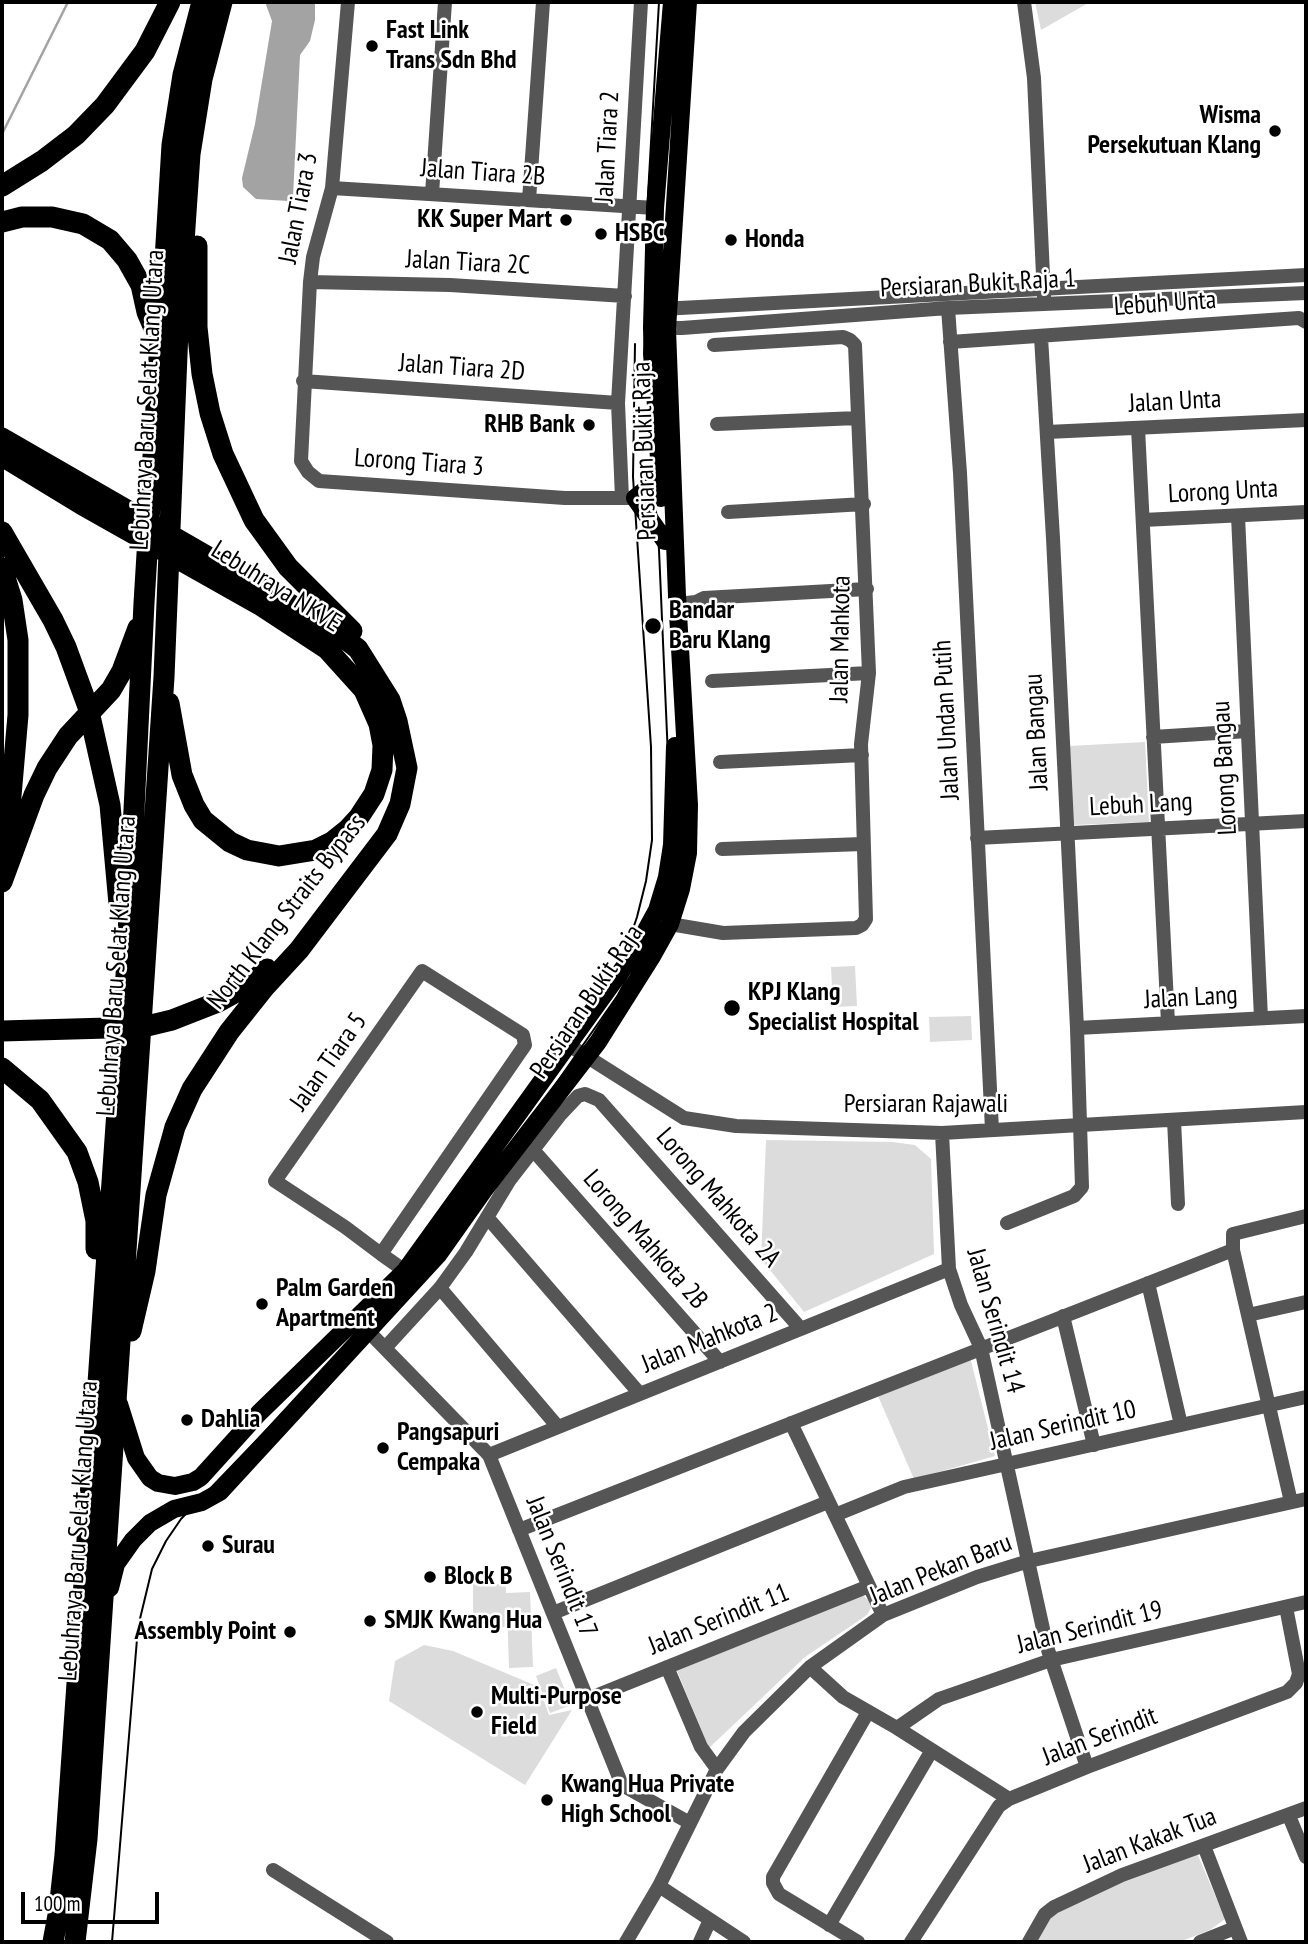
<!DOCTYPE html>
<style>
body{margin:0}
#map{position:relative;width:1308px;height:1944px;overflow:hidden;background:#fff;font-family:"PT Sans Narrow",sans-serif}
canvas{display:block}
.frame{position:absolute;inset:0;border:4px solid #000;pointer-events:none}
.scale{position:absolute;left:21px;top:1892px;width:138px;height:32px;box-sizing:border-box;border:4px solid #000;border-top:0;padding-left:9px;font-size:21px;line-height:24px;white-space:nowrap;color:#000;-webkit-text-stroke:5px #fff;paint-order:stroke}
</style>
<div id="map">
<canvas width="1308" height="1944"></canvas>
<div class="frame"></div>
<div class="scale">100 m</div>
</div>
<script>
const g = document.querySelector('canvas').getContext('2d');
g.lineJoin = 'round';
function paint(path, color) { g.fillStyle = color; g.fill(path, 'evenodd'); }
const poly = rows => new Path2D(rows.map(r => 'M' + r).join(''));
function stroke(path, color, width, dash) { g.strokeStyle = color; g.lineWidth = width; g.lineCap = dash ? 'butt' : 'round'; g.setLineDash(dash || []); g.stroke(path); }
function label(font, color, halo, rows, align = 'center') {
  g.font = font + ' "PT Sans Narrow",sans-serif'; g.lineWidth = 5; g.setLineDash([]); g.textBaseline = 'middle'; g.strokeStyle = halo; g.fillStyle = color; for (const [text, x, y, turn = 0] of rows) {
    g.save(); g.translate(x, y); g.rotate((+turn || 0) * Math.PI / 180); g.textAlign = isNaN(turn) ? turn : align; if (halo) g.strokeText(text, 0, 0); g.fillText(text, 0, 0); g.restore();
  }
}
paint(poly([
 [1035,2,1090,2,1041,30],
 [1145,742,1149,822,1073,825,1069,746],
 [855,966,857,1006,833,1007,831,967],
 [971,1016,972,1040,930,1042,929,1017],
 [766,1140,892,1142,915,1145,931,1159,934,1254,804,1312,761,1259],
 [970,1357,995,1456,914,1479,878,1396],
 [473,1584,506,1584,506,1593,530,1592,533,1667,509,1668,507,1606,506,1627,473,1627],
 [856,1596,864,1596,869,1601,871,1608,867,1615,805,1657,709,1748,677,1671],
 [424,1645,453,1651,539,1687,549,1715,572,1710,525,1785,389,1701,395,1661],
 [556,1668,571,1705,550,1713,536,1676],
 [1197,1853,1225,1919,1210,1930,1179,1942,1041,1942,1035,1937,1052,1909]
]), '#dcdcdc');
paint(poly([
 [265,2,313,2,315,4,315,20,310,41,300,55,293,197,288,201,256,199,243,187,242,178,255,124,272,21]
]), '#a3a3a3');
stroke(poly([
 [2,134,68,2]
]), '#a3a3a3', 2.5);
stroke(poly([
 [348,2,332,188,313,257,310,282,301,461,308,472,319,481,565,498,635,498],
 [1024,2,1034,78,1044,297],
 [332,188,655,208],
 [432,194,445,2],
 [529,200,543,2],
 [310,282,450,285,625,296],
 [948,308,960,473,992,1130],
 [661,309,1306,275],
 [658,328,682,328,948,308,1306,293],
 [950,342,1299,318,1306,322],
 [303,381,618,403],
 [717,424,857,418],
 [1138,428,1168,1023],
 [1047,432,1306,420],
 [622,498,618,403,641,2],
 [728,512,864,504],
 [1238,516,1261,1018],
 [1143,520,1306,512],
 [677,604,696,602,704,598,867,589],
 [712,681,869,673],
 [1153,737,1248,731],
 [720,762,862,755],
 [977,838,1306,821],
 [722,849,863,844],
 [670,924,723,933,856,928,862,925,866,919,861,744,869,673,855,345,850,340,843,337,714,345],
 [1077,1028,1306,1016],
 [567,1044,684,1118,736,1126,942,1133,1306,1112],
 [1174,1120,1178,1204],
 [942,1133,949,1269,961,1305,981,1348,1047,1647,1087,1767],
 [534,1151,720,1362],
 [487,1217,640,1394],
 [1007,1223,1074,1196,1082,1187,1077,1028,1053,538,1041,337],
 [381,1254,525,1045,523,1035,422,971,275,1181,345,1227,381,1254,405,1271],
 [1148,1283,1181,1425],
 [440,1288,558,1427],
 [1248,1315,1306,1302],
 [1063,1316,1094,1445],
 [369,1332,489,1455,622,1785,690,1823],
 [385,1348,440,1288,466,1252,509,1181,560,1115,578,1096,585,1094,599,1100,801,1329],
 [791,1423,883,1615],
 [489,1455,949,1269],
 [1291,1502,1233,1250,1233,1234,1306,1216],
 [835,1515,904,1487,1306,1397],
 [519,1530,1233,1250],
 [553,1613,828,1502],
 [667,1667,701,1747,717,1769],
 [810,1667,843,1697,897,1728,1009,1799],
 [588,1699,869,1586],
 [897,1728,939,1699,1051,1660,1306,1602],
 [1289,1816,1306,1857],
 [1204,1846,1241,1942],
 [273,1870,387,1942],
 [659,1886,744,1942],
 [829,1925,932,1750],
 [626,1942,659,1886,717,1769,744,1732,810,1667,883,1615,977,1577,1029,1561,1306,1499],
 [700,1942,710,1920],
 [858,1942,779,1894,773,1883,773,1877,868,1712],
 [911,1942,999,1806,1009,1799,1087,1767,1287,1692,1296,1683,1299,1674,1286,1607],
 [1029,1942,1045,1914,1054,1907,1122,1875,1306,1808],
 [1200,1942,1235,1928]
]), '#555', 14);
stroke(poly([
 [660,478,635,498,665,541],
 [661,498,652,328,655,208,672,2],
 [119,1404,136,1458,150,1478,158,1483,175,1486,193,1482,201,1477,259,1413,405,1271,632,956,657,910,667,877,672,845,675,746],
 [110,1588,116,1564,133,1540,150,1523,174,1509,202,1502,220,1492,438,1255,484,1190,598,1042,651,958,670,924,681,889,688,853,689,805,677,596,667,329,688,2]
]), '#000', 18);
stroke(poly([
 [2,186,42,161,76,135,105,105,145,51,170,2],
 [2,222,22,217,52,217,83,224,110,240,127,260,141,285,147,312,156,333],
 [197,246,197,327,202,374,210,413,223,454,254,520,288,567,352,631],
 [2,438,330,627,358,649,390,700,397,721,407,768,400,804,387,834,299,950,264,988,229,1032,192,1089,175,1127,156,1195,145,1271,131,1331],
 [2,456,81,504,260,605,327,649,364,690,379,724,383,745,382,770,374,794,359,817,347,830,332,842,316,850,279,856,247,850,230,842,203,820,194,805,182,775,169,703],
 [2,532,53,620,66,647,88,707,110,805,119,904],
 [2,568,12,600,18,640,18,715,7,842],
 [2,882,34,795,47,768,68,736,111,690,122,671,138,628],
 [2,1031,143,1027,172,1020,218,1002,247,986,267,969],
 [2,1068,40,1100,77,1152,88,1182,96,1221,96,1249],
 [53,1942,59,1910,65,1855,125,996,144,603,172,145,183,75,202,2],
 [75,1942,87,1839,164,677,178,330,190,154,202,79,222,2]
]), '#000', 21);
stroke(poly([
 [616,979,637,917,646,881,652,840,651,747,633,477,635,344],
 [112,1942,138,1627,152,1569,166,1541,181,1519,399,1292,471,1205,618,995,636,960,652,920,664,873,671,826,659,550,644,354,648,195,659,2]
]), '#000', 2);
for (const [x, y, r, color] of [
 [372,46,7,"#000"],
 [1275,131,7,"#000"],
 [566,220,7,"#000"],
 [601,234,7,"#000"],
 [731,240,7,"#000"],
 [589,425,7,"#000"],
 [653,626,9,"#000"],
 [732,1008,9,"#000"],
 [262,1304,7,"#000"],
 [187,1420,7,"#000"],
 [383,1448,7,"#000"],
 [208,1546,7,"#000"],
 [430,1577,7,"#000"],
 [370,1621,7,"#000"],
 [290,1632,7,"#000"],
 [477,1712,7,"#000"],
 [547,1800,7,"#000"]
]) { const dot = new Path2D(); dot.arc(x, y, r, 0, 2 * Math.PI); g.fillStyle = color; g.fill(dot); stroke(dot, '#fff', 2.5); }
label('bold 26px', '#000', '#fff', [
 ["Fast Link",386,31],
 ["Trans Sdn Bhd",386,61],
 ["Wisma",1261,116,"right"],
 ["Persekutuan Klang",1261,146,"right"],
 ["KK Super Mart",552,220,"right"],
 ["HSBC",615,234],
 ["Honda",745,240],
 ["RHB Bank",575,425,"right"],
 ["Bandar",669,611],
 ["Baru Klang",669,641],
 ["KPJ Klang",748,993],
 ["Specialist Hospital",748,1023],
 ["Palm Garden",276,1289],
 ["Apartment",276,1319],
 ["Dahlia",201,1420],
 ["Pangsapuri",397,1433],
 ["Cempaka",397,1463],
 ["Surau",222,1546],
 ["Block B",444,1577],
 ["SMJK Kwang Hua",384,1621],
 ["Assembly Point",276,1632,"right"],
 ["Multi-Purpose",491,1697],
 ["Field",491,1727],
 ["Kwang Hua Private",561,1785],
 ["High School",561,1815]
], 'left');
label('26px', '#000', '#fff', [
 ["Jalan Tiara 2",608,147,-87],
 ["Jalan Tiara 2B",483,173,4],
 ["Jalan Tiara 3",299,208,-79],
 ["Jalan Tiara 2C",468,263,3],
 ["Persiaran Bukit Raja 1",978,284,-3],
 ["Lebuh Unta",1165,304,-4],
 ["Jalan Tiara 2D",462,368,4],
 ["Lebuhraya Baru Selat Klang Utara",148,400,-87],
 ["Jalan Unta",1175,402,-3],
 ["Persiaran Bukit Raja",645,451,-92],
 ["Lorong Tiara 3",419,463,4],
 ["Lorong Unta",1223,492,-3],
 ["Lebuhraya NKVE",276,587,32],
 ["Jalan Mahkota",841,639,-89],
 ["Jalan Undan Putih",947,720,-93],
 ["Jalan Bangau",1037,732,-93],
 ["Lorong Bangau",1225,768,-93],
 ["Lebuh Lang",1141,805,-3],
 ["North Klang Straits Bypass",287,912,-52],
 ["Lebuhraya Baru Selat Klang Utara",117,966,-86],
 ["Jalan Lang",1191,998,-3],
 ["Persiaran Bukit Raja",587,1002,-56],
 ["Jalan Tiara 5",329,1062,-55],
 ["Persiaran Rajawali",926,1105],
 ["Lorong Mahkota 2A",718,1198,49],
 ["Lorong Mahkota 2B",645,1240,49],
 ["Jalan Serindit 14",995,1321,74],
 ["Jalan Mahkota 2",710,1339,-22],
 ["Jalan Serindit 10",1063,1426,-13],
 ["Lebuhraya Baru Selat Klang Utara",79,1531,-86],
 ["Jalan Serindit 17",561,1567,68],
 ["Jalan Pekan Baru",941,1570,-22],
 ["Jalan Serindit 11",719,1620,-22],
 ["Jalan Serindit 19",1090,1628,-14],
 ["Jalan Serindit",1100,1737,-21],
 ["Jalan Kakak Tua",1150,1841,-21]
]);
</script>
